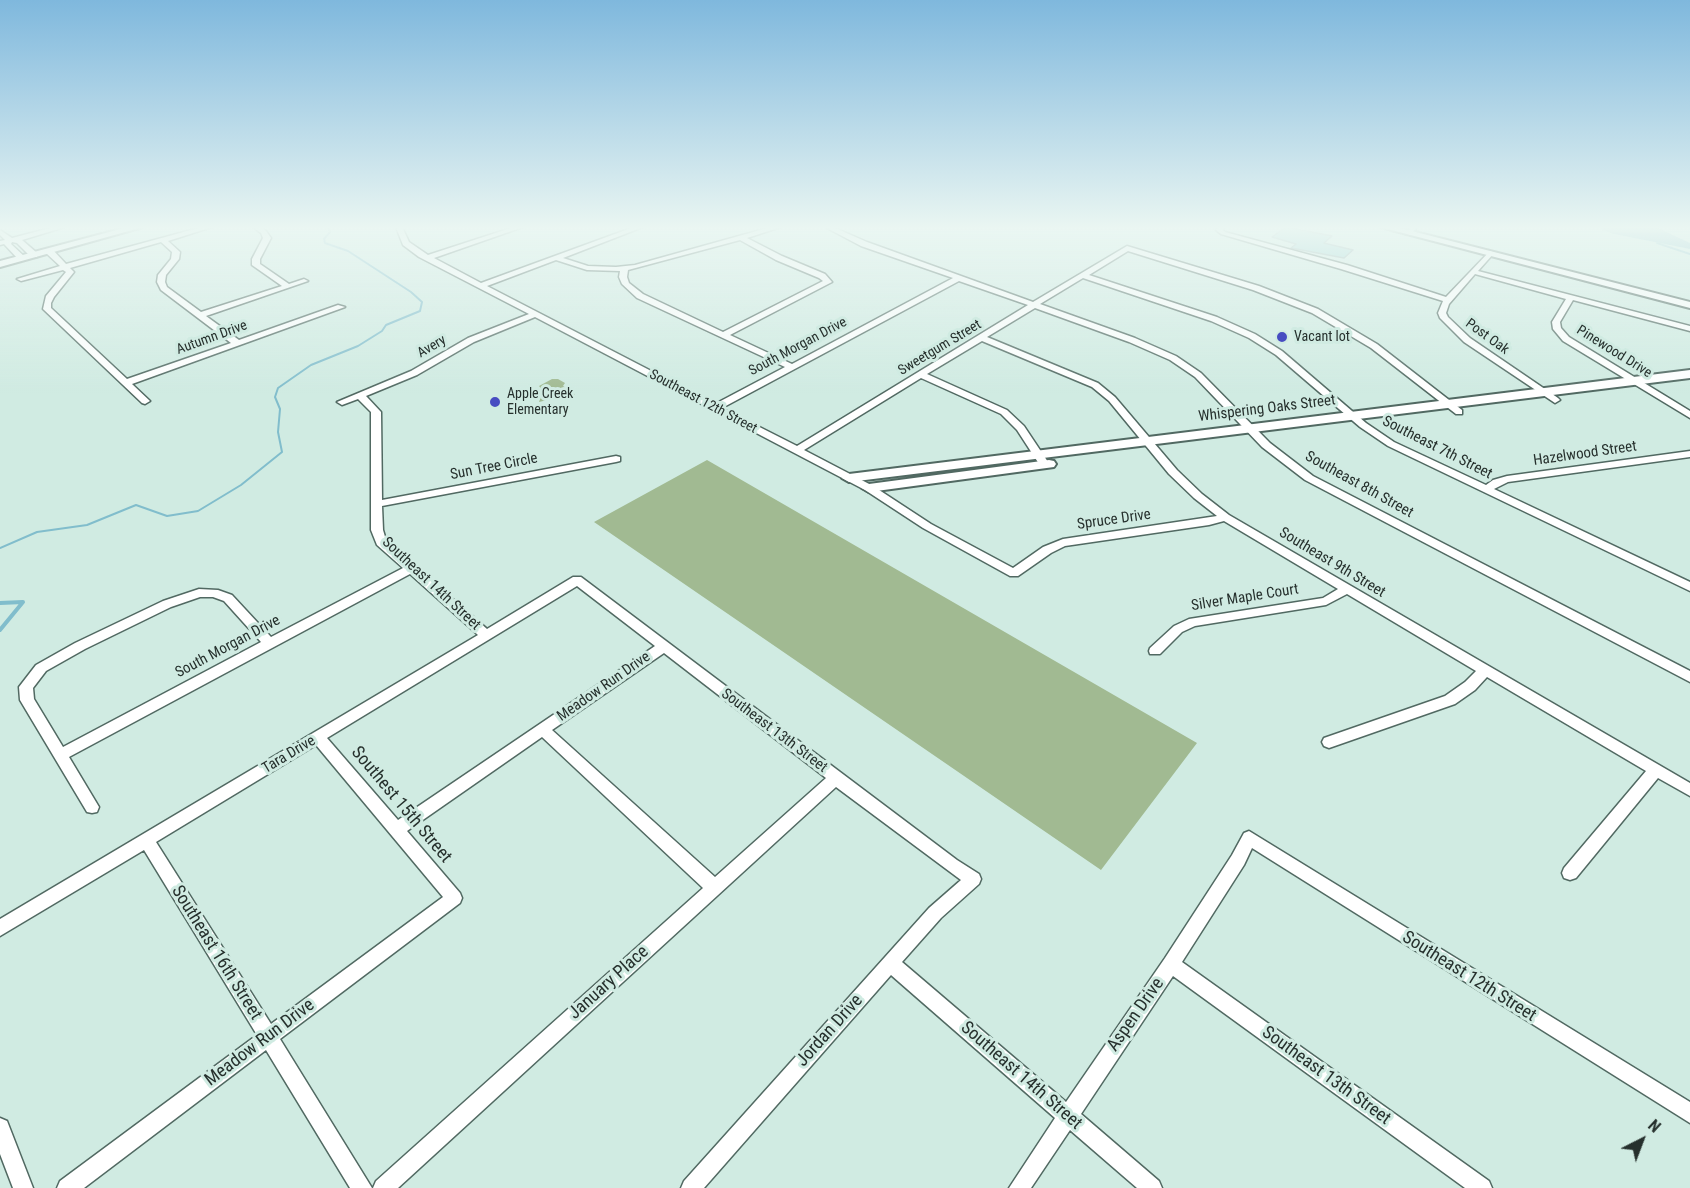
<!DOCTYPE html>
<style>
body{margin:0}
#map{position:relative;width:1690px;height:1188px;overflow:hidden;background:#d0ebe2;font-family:"Roboto Condensed",sans-serif}
canvas{display:block}
.north{position:absolute;left:1612px;top:1110px;width:60px;height:60px;-webkit-text-stroke:4px #d0ebe2;paint-order:stroke;rotate:42deg;font-size:16px;font-weight:700;line-height:24px;text-align:center;color:#26302d}
.north::after{content:'';display:block;margin:auto;width:21px;height:27px;background:#26302d;clip-path:polygon(50% 0,100% 100%,50% 72%,0 100%)}
</style>
<div id="map">
<canvas width="1690" height="1188"></canvas>
<div class="north">N</div>
</div>
<script>
const g = document.querySelector('canvas').getContext('2d');
g.lineJoin = 'round';
function paint(path, color) { g.fillStyle = color; g.fill(path, 'evenodd'); }
const poly = rows => new Path2D(rows.map(r => 'M' + r).join(''));
function stroke(path, color, width, dash) { g.strokeStyle = color; g.lineWidth = width; g.lineCap = dash ? 'butt' : 'round'; g.setLineDash(dash || []); g.stroke(path); }
function label(font, color, halo, rows, align = 'center') {
  g.font = font + ' "Roboto Condensed",sans-serif'; g.lineWidth = 6; g.setLineDash([]); g.textBaseline = 'middle'; g.strokeStyle = halo; g.fillStyle = color; for (const [text, x, y, turn = 0] of rows) {
    g.save(); g.translate(x, y); g.rotate((+turn || 0) * Math.PI / 180); g.textAlign = isNaN(turn) ? turn : align; if (halo) g.strokeText(text, 0, 0); g.fillText(text, 0, 0); g.restore();
  }
}
paint(poly([
 [552,379,558,379,565,383,563,386,573,392,575,395,562,400,555,398,539,402,543,391,539,386],
 [707,460,1197,743,1101,870,594,522]
]), '#a1ba92');
paint(poly([
 [1600,227,1656,227,1690,243,1690,249,1614,234,1602,230]
]), '#81bdcc');
stroke(poly([
 [1657,243,1690,254],
 [0,548,37,532,87,525,136,505,167,516,198,511,241,485,282,452,278,432,280,409,275,397,278,388,311,365,358,346,382,331,386,325,420,311,422,302,411,292,348,251,325,243,324,239,330,232,328,227]
]), '#81bdcc', 2);
stroke(poly([
 [0,603,23,602,0,630]
]), '#81bdcc', 4);
const building = poly([
 [1286,227,1332,236,1324,243,1353,250,1344,258,1291,248,1296,244,1272,237,1286,227]
]);
paint(building, '#93d3d2');
stroke(building, '#8da8a8', 1.5);
const street = poly([
 [54,227,65,227,22,240,37,253,37,257,31,257,17,243,12,242,11,244,26,258,19,260,4,244,0,245,0,241,5,240,0,235,0,230,12,238,54,227],
 [202,227,212,227,168,241,180,252,179,259,166,275,165,282,167,287,201,312,282,286,252,265,252,259,263,238,261,233,253,227,261,227,266,231,271,238,260,259,260,264,289,284,304,279,308,281,206,316,239,340,338,305,345,307,132,384,150,401,145,404,142,403,43,309,46,296,66,272,63,270,21,281,17,279,60,266,46,253,46,249,52,249,66,264,202,227],
 [161,242,172,252,171,259,158,275,157,282,161,290,231,343,127,379,51,308,51,303,54,297,74,272,70,268,161,242],
 [396,227,402,227,409,242,428,255,514,227,523,227,434,258,481,283,634,227,643,227,563,258,588,266,616,267,635,265,771,227,781,227,747,238,782,256,825,274,832,282,730,335,792,364,953,278,861,246,825,227,833,227,867,242,1033,302,1127,246,1259,286,1318,309,1377,344,1462,410,1462,414,1456,414,1371,348,1312,313,1253,290,1128,251,1089,275,1217,317,1255,334,1282,351,1366,423,1394,442,1486,485,1493,480,1507,476,1690,451,1690,457,1508,482,1494,489,1690,582,1690,591,1388,446,1360,427,1276,355,1249,338,1211,321,1083,278,1040,304,1135,338,1176,356,1201,373,1270,443,1313,476,1690,671,1690,682,1305,480,1262,447,1195,377,1170,360,1129,342,1035,308,987,337,1098,383,1115,397,1177,470,1202,494,1229,515,1690,783,1690,796,1658,778,1576,878,1570,880,1564,878,1562,873,1564,868,1646,771,1487,677,1475,690,1455,704,1329,748,1324,746,1322,742,1324,738,1445,696,1465,682,1476,671,1347,594,1326,605,1195,626,1182,632,1160,654,1150,654,1149,651,1150,648,1174,626,1189,619,1323,598,1338,589,1224,521,1209,525,1065,546,1051,553,1018,576,1010,576,923,528,865,490,535,317,474,342,417,375,366,396,381,412,382,500,616,456,620,457,620,461,616,462,382,506,383,530,386,540,487,629,573,577,581,577,957,860,979,874,981,879,979,884,941,918,902,962,1066,1102,1165,958,1232,855,1244,833,1249,831,1690,1102,1690,1123,1252,848,1244,865,1182,962,1489,1181,1492,1188,1465,1188,1173,976,1081,1114,1159,1181,1162,1188,1137,1188,1070,1130,1031,1188,1009,1188,1055,1118,891,975,704,1188,681,1188,684,1181,929,908,961,880,836,787,398,1188,373,1188,376,1181,703,888,542,737,407,831,460,893,462,898,460,903,280,1039,372,1188,350,1188,266,1050,84,1188,57,1188,60,1181,257,1035,144,850,0,936,0,919,478,635,410,574,69,757,99,807,97,812,92,813,87,812,20,700,19,687,36,665,75,643,163,601,199,589,218,590,232,595,271,637,403,568,377,545,371,530,371,412,358,399,342,405,337,402,411,371,468,338,529,314,419,257,403,245,396,227],
 [740,240,776,260,819,278,823,281,723,332,643,294,629,283,627,277,628,270,740,240],
 [556,260,587,270,620,271,619,277,622,284,637,298,785,367,715,404,487,286,556,260],
 [959,281,1028,305,797,446,722,408,959,281],
 [982,341,1092,387,1109,401,1169,474,1194,498,1217,516,1063,539,1043,547,1013,568,931,524,873,486,804,450,921,378,1001,414,1017,430,1041,467,1049,467,1050,465,1024,426,1007,410,927,374,982,341],
 [577,586,655,646,398,820,327,738,577,586],
 [200,597,213,597,224,601,261,642,63,747,34,699,33,688,46,671,85,649,171,607,200,597],
 [664,653,826,778,715,877,552,730,664,653],
 [316,745,443,897,271,1024,156,842,316,745],
 [1218,227,1225,227,1223,230,1225,232,1347,265,1446,297,1490,251,1494,253,1478,271,1690,326,1690,331,1573,300,1560,322,1561,328,1569,337,1690,411,1690,418,1563,341,1553,329,1552,322,1566,299,1475,274,1449,304,1446,313,1448,317,1470,338,1558,398,1560,400,1555,403,1464,342,1440,318,1438,313,1443,301,1341,269,1221,234,1216,230,1218,227],
 [1411,227,1417,227,1410,235,1407,233,1411,227],
 [0,1118,7,1121,33,1188,13,1188,0,1154,0,1118]
]);
const secondary = poly([
 [128,227,143,227,0,267,0,261,128,227],
 [1380,227,1396,227,1690,302,1690,308,1380,227],
 [1690,370,1690,378,849,482,842,478,849,474,1690,370],
 [1049,460,1054,461,1056,464,1054,467,869,492,862,488,869,484,1049,460]
]);
stroke(street, '#516962', 3);
stroke(secondary, '#516962', 4);
paint(street, '#fff');
paint(secondary, '#fff');
const sky = g.createLinearGradient(0, 0, 0, 393);
sky.addColorStop(0, '#7fb8dd');
sky.addColorStop(0.58, '#eaf6f2');
sky.addColorStop(1, '#eaf6f200');
g.fillStyle = sky;
g.fillRect(0, 0, 1690, 393);
for (const [x, y, r, color] of [
 [1282,337,6,"#474cc1"],
 [495,402,6,"#474cc1"]
]) { const dot = new Path2D(); dot.arc(x, y, r, 0, 2 * Math.PI); g.fillStyle = color; g.fill(dot); stroke(dot, '#d0ebe2', 2); }
label('14px', '#26302d', '#d0ebe2', [
 ["Vacant lot",1294,337],
 ["Apple Creek",507,394],
 ["Elementary",507,410]
], 'left');
label('14px', '#26302d', '#d0ebe2', [
 ["Post Oak",1487,337,36],
 ["Autumn Drive",212,338,-20],
 ["Avery",432,347,-30],
 ["South Morgan Drive",798,347,-28],
 ["Sweetgum Street",940,348,-31],
 ["Pinewood Drive",1614,352,32],
 ["Southeast 12th Street",703,402,28]
]);
label('15px', '#26302d', '#d0ebe2', [
 ["Whispering Oaks Street",1267,409,-7],
 ["Southeast 7th Street",1437,448,27],
 ["Hazelwood Street",1585,454,-8],
 ["Sun Tree Circle",494,467,-11],
 ["Southeast 8th Street",1359,485,29],
 ["Spruce Drive",1114,520,-8],
 ["Southeast 9th Street",1332,563,31],
 ["Southeast 14th Street",431,584,43],
 ["Silver Maple Court",1245,598,-9],
 ["South Morgan Drive",228,647,-28],
 ["Meadow Run Drive",604,687,-35],
 ["Southeast 13th Street",774,731,37],
 ["Tara Drive",289,755,-31]
]);
label('18px', '#26302d', '#d0ebe2', [
 ["Southest 15th Street",401,805,50],
 ["Southeast 16th Street",216,953,58],
 ["Southeast 12th Street",1469,977,32],
 ["January Place",609,983,-42],
 ["Aspen Drive",1136,1015,-55],
 ["Jordan Drive",830,1031,-48],
 ["Meadow Run Drive",260,1043,-37],
 ["Southeast 14th Street",1021,1076,41],
 ["Southeast 13th Street",1326,1076,36]
]);
</script>
